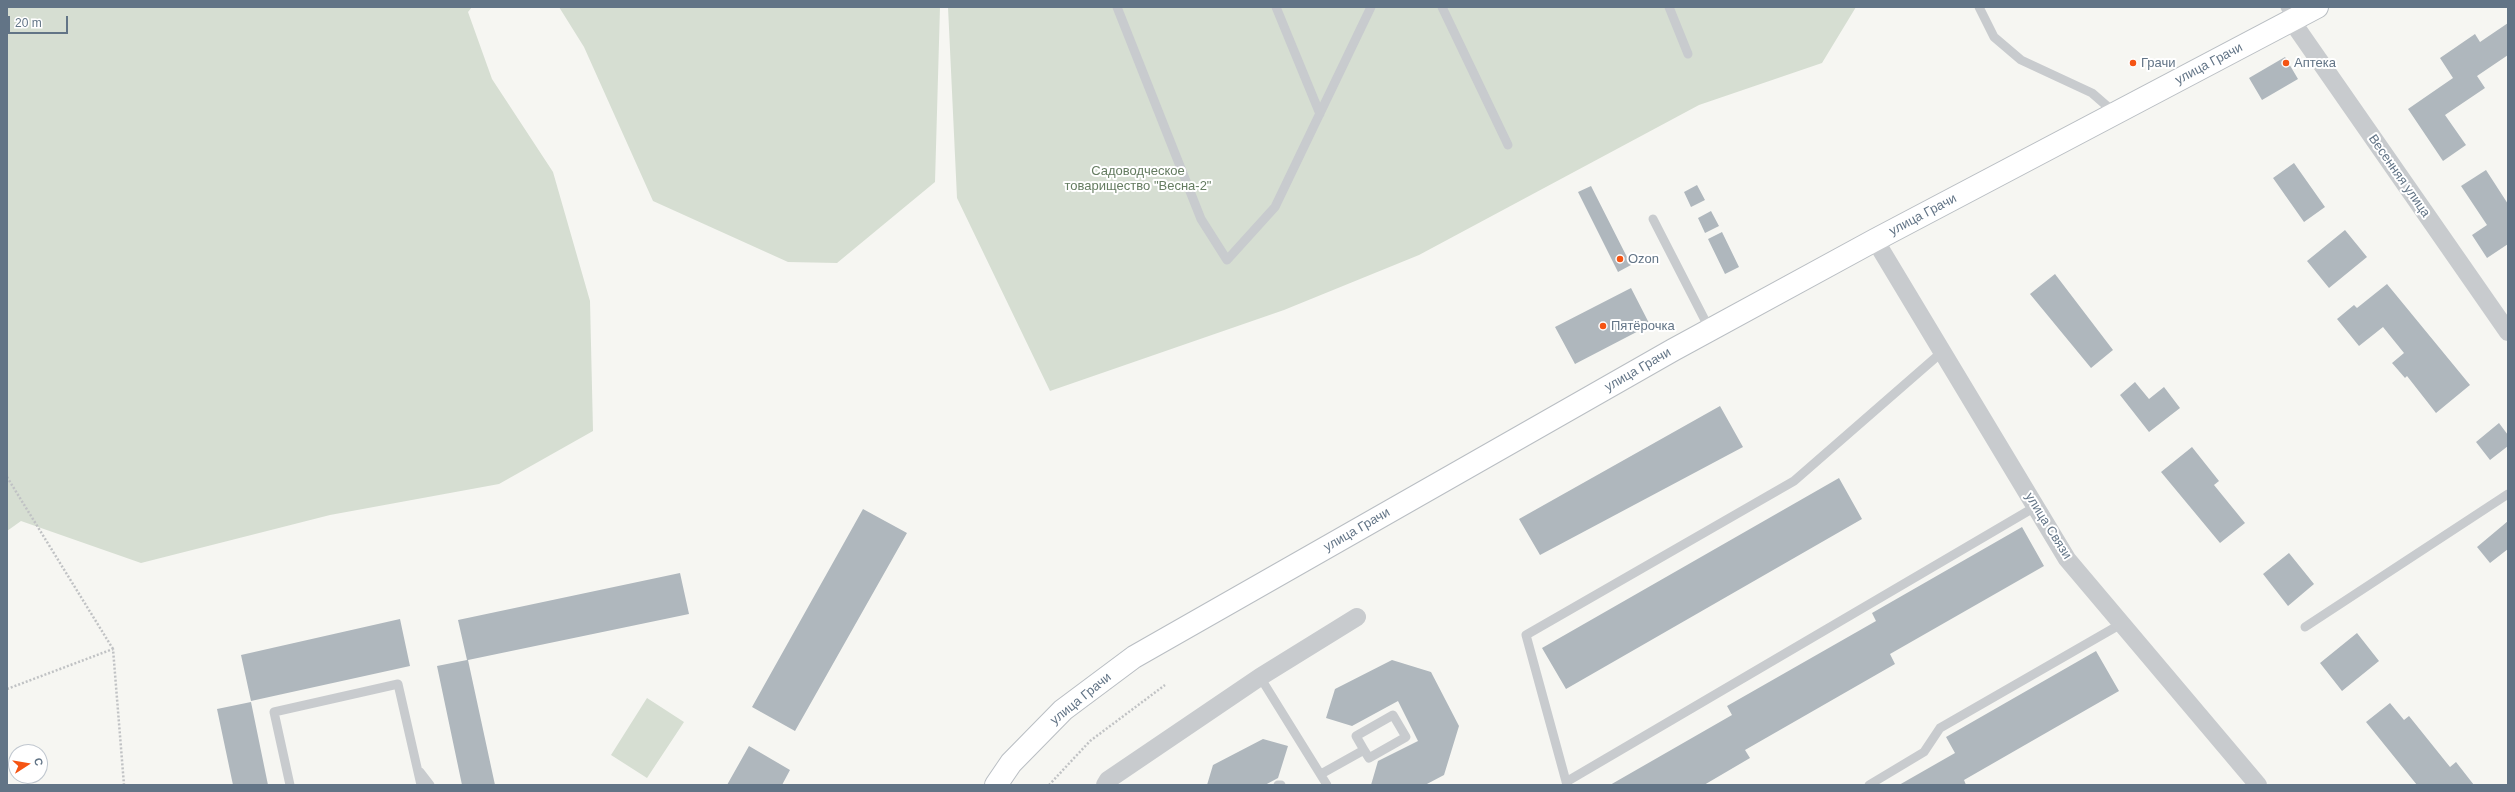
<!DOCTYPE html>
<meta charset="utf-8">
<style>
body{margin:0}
#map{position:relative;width:2515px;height:792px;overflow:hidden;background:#f6f6f2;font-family:Arial,sans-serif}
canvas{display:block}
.frame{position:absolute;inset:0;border:8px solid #627486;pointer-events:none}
.north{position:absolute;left:8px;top:744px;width:40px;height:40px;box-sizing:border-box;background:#fff;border:1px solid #c0c7cf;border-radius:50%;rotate:78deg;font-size:11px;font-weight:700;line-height:16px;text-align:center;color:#627486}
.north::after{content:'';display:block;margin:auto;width:14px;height:18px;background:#f55413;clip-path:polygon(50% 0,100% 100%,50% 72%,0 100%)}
.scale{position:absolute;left:8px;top:16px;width:60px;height:18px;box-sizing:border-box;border:2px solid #627486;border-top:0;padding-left:5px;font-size:12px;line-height:14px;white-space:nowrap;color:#627486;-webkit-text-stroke:3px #fff;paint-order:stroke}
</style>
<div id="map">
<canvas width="2515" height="792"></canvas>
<div class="frame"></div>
<div class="north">С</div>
<div class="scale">20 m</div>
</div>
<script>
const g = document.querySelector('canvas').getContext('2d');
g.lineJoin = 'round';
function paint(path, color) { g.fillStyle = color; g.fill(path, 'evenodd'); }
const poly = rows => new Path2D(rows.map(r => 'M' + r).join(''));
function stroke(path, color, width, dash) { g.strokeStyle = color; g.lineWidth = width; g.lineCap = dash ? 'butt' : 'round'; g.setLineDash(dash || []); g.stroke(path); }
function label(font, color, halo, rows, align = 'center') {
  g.font = font + ' Arial,sans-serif'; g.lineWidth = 4; g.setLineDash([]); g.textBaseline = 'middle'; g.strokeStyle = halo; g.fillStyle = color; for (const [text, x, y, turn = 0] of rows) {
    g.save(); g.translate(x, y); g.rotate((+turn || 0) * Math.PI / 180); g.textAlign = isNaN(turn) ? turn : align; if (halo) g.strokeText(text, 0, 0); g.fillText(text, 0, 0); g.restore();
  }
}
paint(poly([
 [7,7,472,7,468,12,492,79,553,172,590,301,593,431,499,484,330,515,141,563,21,521,7,531],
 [559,7,940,7,935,182,837,263,788,262,653,201,584,47],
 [948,7,1856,7,1822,63,1699,105,1419,255,1284,310,1050,391,957,198],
 [647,698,684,722,647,778,611,755]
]), '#d6ded2');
paint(poly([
 [2508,23,2508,55,2477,76,2485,88,2445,115,2466,145,2443,161,2408,109,2453,78,2440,58,2475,34,2480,42],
 [2285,57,2298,79,2262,100,2249,78],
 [2294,163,2325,207,2304,222,2273,178],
 [2486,170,2508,204,2508,244,2487,258,2472,235,2487,225,2461,186],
 [1697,185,1705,200,1691,207,1684,192],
 [1591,186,1631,265,1618,272,1578,192],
 [1711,211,1719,226,1705,233,1698,218],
 [2345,230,2367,257,2329,288,2307,261],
 [1722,232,1739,267,1725,274,1708,239],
 [2055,274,2113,350,2091,368,2030,294],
 [2387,284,2470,385,2436,413,2407,376,2405,378,2392,363,2404,353,2383,327,2359,346,2337,319,2354,305,2357,308],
 [1631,288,1650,325,1575,364,1555,327],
 [2135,382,2149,399,2164,387,2180,408,2149,432,2120,395],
 [1720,406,1743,447,1540,555,1519,519],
 [2499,423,2508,435,2508,446,2490,460,2476,442],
 [2192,447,2219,481,2214,485,2245,523,2220,543,2161,472],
 [1839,478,1862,519,1566,689,1542,648],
 [863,509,907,533,795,731,752,707],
 [2508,521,2508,549,2490,563,2477,547],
 [2022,527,2044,566,1890,654,1895,664,1745,750,1750,758,1704,785,1610,785,1732,715,1727,706,1876,621,1872,613],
 [2289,553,2314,584,2288,606,2263,574],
 [680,573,689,614,468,660,495,785,462,785,437,666,467,660,458,620],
 [400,619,410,666,251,701,241,655],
 [2357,633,2379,661,2342,691,2320,663],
 [2096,651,2119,691,1964,780,1966,785,1899,785,1955,753,1946,737],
 [1392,660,1431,672,1459,726,1444,775,1425,785,1371,785,1378,761,1418,741,1398,701,1352,726,1326,718,1335,689],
 [251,702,268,785,233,785,217,709],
 [2390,703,2404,720,2409,716,2450,767,2456,762,2474,785,2417,785,2366,722],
 [1263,739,1288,746,1278,778,1265,785,1207,785,1213,765],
 [749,746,790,770,782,785,727,785]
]), '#afb7bd');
const secondary = poly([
 [996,785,1011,763,1063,710,1134,657,1673,350,1875,240,2317,7]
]);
stroke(secondary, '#b9bec3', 24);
stroke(poly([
 [7,477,113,649],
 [7,689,113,649,124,785],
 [1049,785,1090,741,1165,685]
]), '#c0c2c4', 2.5, [2, 2]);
stroke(poly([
 [1117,7,1201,219,1227,260,1275,207,1371,7],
 [1276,7,1320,114],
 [1442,7,1508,145],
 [1669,7,1688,54],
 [1979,7,1994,37,2021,60,2092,93,2115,113],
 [2285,7,2291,20],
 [1653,219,1710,330],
 [2305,627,2508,494],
 [1260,677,1327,785],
 [420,772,430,785],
 [1321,774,1364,750,1356,736,1393,715,1406,737,1369,758,1364,750],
 [1566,782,2035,507],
 [290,785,274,712,398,684,421,785],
 [1278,785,1281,785],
 [1567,785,1526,635,1794,481,1942,352],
 [1869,785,1924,752,1940,728,2121,624]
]), '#c8cbce', 9);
stroke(poly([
 [2291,20,2508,332],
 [1875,240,2067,559,2258,785],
 [1105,785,1108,780,1260,677,1357,617]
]), '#c8cbce', 18);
stroke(secondary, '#fff', 22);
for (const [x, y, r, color] of [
 [2133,63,4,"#f55413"],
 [2286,63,4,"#f55413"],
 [1620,259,4,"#f55413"],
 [1603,326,4,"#f55413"]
]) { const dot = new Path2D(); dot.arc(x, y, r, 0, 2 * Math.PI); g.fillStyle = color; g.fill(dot); stroke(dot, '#fff', 1.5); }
label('13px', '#627486', '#fff', [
 ["Грачи",2141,63],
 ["Аптека",2294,63],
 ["Ozon",1628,259],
 ["Пятёрочка",1611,326]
], 'left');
label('13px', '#627486', '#fff', [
 ["улица Грачи",2209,64,-28],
 ["Весенняя улица",2399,176,55],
 ["улица Грачи",1923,215,-28],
 ["улица Грачи",1638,370,-30],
 ["улица Связи",2048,526,58],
 ["улица Грачи",1357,530,-30],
 ["улица Грачи",1081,699,-39]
]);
label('13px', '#657c61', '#fff', [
 ["Садоводческое",1138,171],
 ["товарищество \"Весна-2\"",1138,186]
]);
</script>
